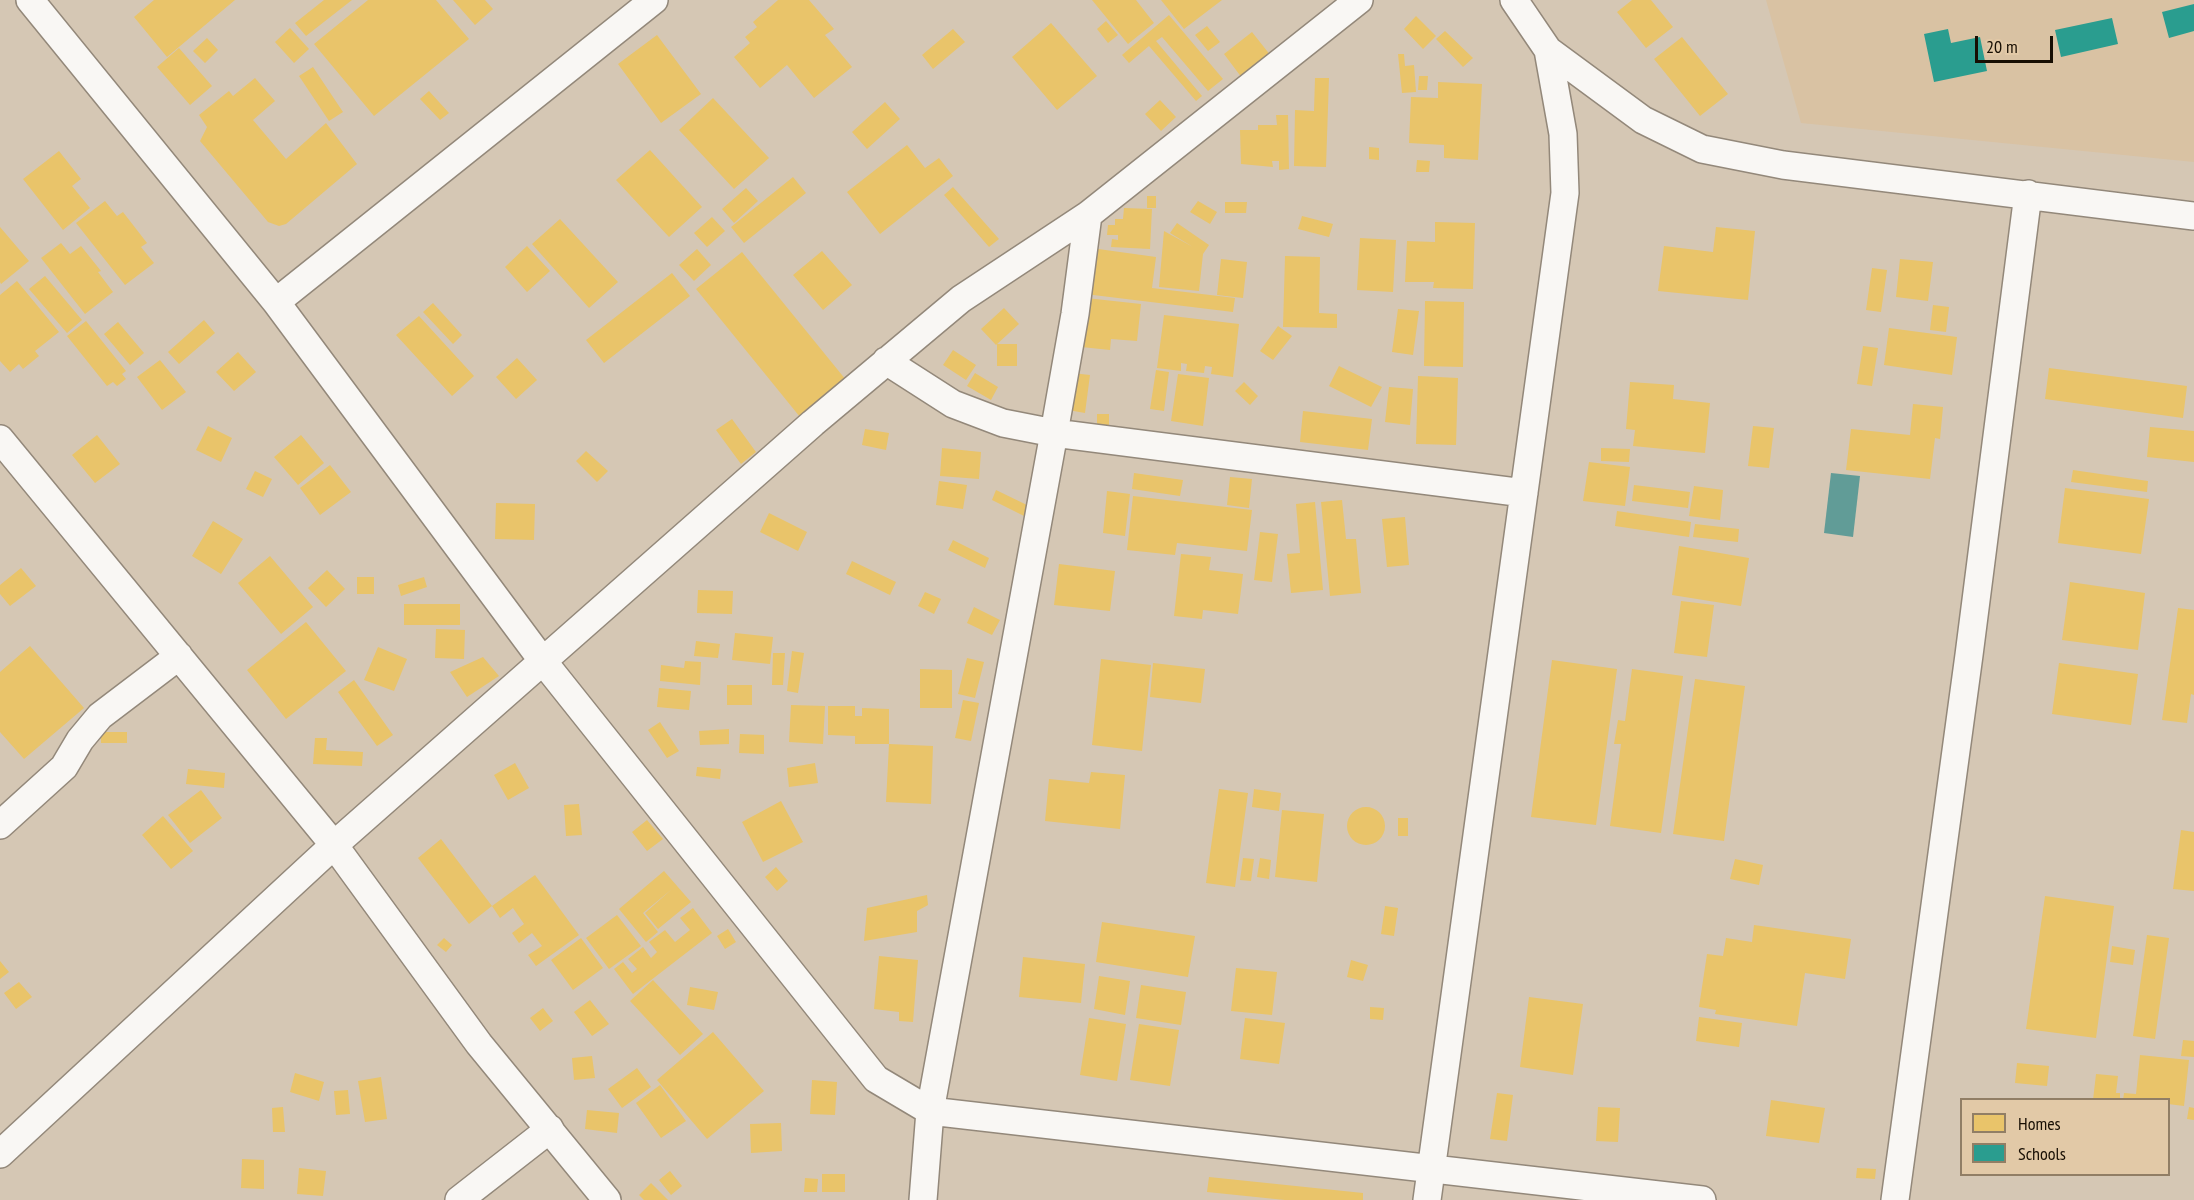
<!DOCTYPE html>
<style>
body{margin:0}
#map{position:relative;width:2194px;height:1200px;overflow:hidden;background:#d5c7b4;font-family:"PT Sans Narrow",sans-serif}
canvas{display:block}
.legend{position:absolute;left:1960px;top:1098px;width:210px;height:78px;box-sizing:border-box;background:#e2c9a7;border:2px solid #917e65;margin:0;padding:8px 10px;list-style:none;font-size:18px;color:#170e03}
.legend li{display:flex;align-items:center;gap:12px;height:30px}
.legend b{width:30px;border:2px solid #917e65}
.scale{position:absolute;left:1975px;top:36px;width:78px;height:27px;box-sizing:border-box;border:3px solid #170e03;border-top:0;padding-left:8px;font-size:18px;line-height:21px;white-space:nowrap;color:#170e03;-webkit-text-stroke:4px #e2c9a7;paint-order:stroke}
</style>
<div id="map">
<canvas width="2194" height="1200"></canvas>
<ul class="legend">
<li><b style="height:16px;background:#e9c46a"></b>Homes</li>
<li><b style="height:16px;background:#2a9d8f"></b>Schools</li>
</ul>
<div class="scale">20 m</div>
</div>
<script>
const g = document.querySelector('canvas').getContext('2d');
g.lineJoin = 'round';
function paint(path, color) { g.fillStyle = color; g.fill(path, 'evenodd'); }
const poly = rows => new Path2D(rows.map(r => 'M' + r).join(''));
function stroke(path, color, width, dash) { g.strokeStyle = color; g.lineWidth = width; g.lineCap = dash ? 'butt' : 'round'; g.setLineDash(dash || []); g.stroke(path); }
paint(poly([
 [1766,0,2194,0,2194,162,1801,123]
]), '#d9c2a3');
paint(poly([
 [1831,473,1860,476,1853,537,1824,533]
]), '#619c97');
paint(poly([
 [154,0,235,0,167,57,134,17],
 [324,0,352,0,306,36,295,23],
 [368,0,436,0,469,39,374,116,314,44],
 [453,0,485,0,493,9,475,25],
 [778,0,809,0,834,29,825,35,852,67,814,98,787,65,760,88,734,57,750,43,745,37,757,27,753,22],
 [1092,0,1136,0,1154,23,1128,44],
 [1161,0,1222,0,1184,29],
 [1632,0,1651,0,1673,27,1646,48,1617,12],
 [1169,15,1223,79,1208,91,1162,37,1156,41,1202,96,1196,101,1149,46,1129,63,1122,55],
 [1416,16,1436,36,1423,49,1404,29],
 [1106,21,1118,35,1108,43,1097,29],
 [1051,23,1097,76,1057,110,1012,57],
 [1207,26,1220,42,1208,51,1195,35],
 [290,28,309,49,294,63,275,42],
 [953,29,965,42,933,69,922,55],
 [1445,31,1473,58,1463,67,1436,39],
 [1252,32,1271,56,1242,78,1224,54],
 [657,35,701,94,661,123,618,64],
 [1682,37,1728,94,1700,116,1654,59],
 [207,38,218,50,205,63,193,51],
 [179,48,212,86,190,105,157,67],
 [1398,54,1404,54,1405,66,1414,65,1416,92,1402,93],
 [313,67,343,112,329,121,299,76],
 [1419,76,1428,76,1427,90,1418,90],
 [255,78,275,101,253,120,286,159,326,123,357,164,286,224,279,226,268,222,200,141,207,127,199,115,229,91,233,96],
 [1315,78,1329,78,1326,167,1294,166,1295,110,1314,111],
 [1438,82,1482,84,1478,160,1444,158,1444,145,1409,143,1411,97,1438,98],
 [429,91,449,113,440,120,420,99],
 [713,98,769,158,734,189,679,130],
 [1160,100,1176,117,1161,131,1145,114],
 [885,102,900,119,867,149,852,132],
 [1276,115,1288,115,1289,169,1279,170,1279,161,1272,161,1273,167,1241,164,1240,130,1258,130,1258,125,1277,125],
 [907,145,925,168,939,158,953,176,880,234,847,192],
 [1369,147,1379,148,1379,160,1369,159],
 [650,150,702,207,669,237,616,180],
 [59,151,81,179,72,186,90,208,63,230,23,179],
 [1417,160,1430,161,1429,172,1416,172],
 [793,177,806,193,744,243,731,227],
 [953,187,999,239,989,247,944,195],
 [746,188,758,201,734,223,722,209],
 [1147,196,1156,196,1156,208,1147,208],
 [105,201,117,216,123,212,147,243,141,247,154,263,125,285,76,223],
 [1198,201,1217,212,1210,224,1190,212],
 [1225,202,1247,202,1246,213,1225,213],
 [1124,208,1152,209,1150,249,1111,247,1112,239,1118,240,1118,235,1107,235,1108,225,1115,225,1115,219,1123,219],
 [1302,216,1333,224,1329,237,1298,229],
 [712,217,725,231,707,247,694,233],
 [560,219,618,282,589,308,532,244],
 [1435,222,1475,223,1473,289,1433,288,1434,282,1405,282,1407,241,1435,242],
 [1177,223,1209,245,1203,254,1199,291,1159,287,1164,231,1193,247,1170,233],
 [0,227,29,261,1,284,0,282],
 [1716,227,1755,231,1748,300,1658,291,1664,246,1713,252],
 [1360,238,1396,240,1393,292,1357,290],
 [61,243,70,254,81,246,101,271,98,272,113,292,85,314,41,258],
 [527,246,550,271,527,292,505,267],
 [1091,248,1156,257,1152,288,1235,298,1233,312,1085,294],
 [697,249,711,265,694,281,679,265],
 [822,251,852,285,823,310,793,275],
 [742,252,846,380,800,417,696,289],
 [1285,256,1320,257,1319,313,1337,314,1337,328,1283,327],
 [1221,259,1247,262,1243,298,1217,295],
 [1900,259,1933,262,1928,301,1896,297],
 [1872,268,1887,270,1881,312,1866,310],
 [672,273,690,296,604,363,586,340],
 [45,276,82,320,67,333,29,289],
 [17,281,59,332,35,351,39,356,23,369,19,364,10,372,0,361,0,295],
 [1077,297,1141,304,1137,341,1111,339,1110,350,1072,346],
 [1425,301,1464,302,1463,367,1424,366],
 [433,303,462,335,453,344,423,312],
 [1933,305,1949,307,1946,332,1930,330],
 [1004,308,1019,324,996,345,981,329],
 [1398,309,1419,311,1413,355,1392,352],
 [1164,315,1239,324,1233,377,1211,374,1212,367,1205,366,1204,373,1186,371,1187,364,1181,363,1181,371,1157,368],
 [419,316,474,376,452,396,396,335],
 [204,320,215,333,179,364,168,352],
 [86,321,126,371,122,374,126,379,117,386,113,382,107,386,67,336],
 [118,322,144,353,130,365,104,334],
 [1278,326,1292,336,1273,360,1260,351],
 [1889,328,1957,337,1952,375,1884,365],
 [997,344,1017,344,1017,366,997,366],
 [1863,346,1878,348,1872,386,1857,384],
 [953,350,976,365,966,380,943,365],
 [238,352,256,372,234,391,216,372],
 [517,358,537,380,516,399,496,377],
 [160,360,186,392,162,410,137,377],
 [1339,366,1382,387,1371,407,1329,386],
 [2049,368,2187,386,2183,418,2045,399],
 [1156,370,1169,372,1164,411,1150,409],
 [975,373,998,387,991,400,967,386],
 [1072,373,1090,375,1085,413,1068,410],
 [1178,374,1209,378,1203,426,1171,421],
 [1418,376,1458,378,1456,445,1416,444],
 [1244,382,1258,396,1250,405,1235,391],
 [1630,382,1674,385,1673,399,1710,403,1705,453,1633,446,1635,430,1626,429],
 [1389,387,1413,389,1410,425,1385,422],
 [1913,404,1943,407,1940,439,1935,438,1930,479,1846,470,1851,429,1910,435],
 [1303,411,1372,419,1368,450,1300,442],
 [1097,414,1109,414,1109,425,1097,425],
 [732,419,756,452,741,464,716,430],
 [208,426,232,438,221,462,196,450],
 [1753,426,1774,428,1769,468,1748,466],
 [2150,427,2194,431,2194,462,2147,457],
 [865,429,889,433,886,450,862,445],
 [97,435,120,464,95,483,72,455],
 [301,435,324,463,298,485,274,457],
 [942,448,981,452,979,479,940,476],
 [1601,448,1630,449,1629,462,1601,461],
 [586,451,608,471,597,482,576,461],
 [1589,462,1630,467,1625,506,1583,501],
 [330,465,351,492,320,515,300,488],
 [2073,470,2148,481,2147,492,2071,482],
 [255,471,272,479,263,497,246,489],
 [1134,473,1183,480,1180,496,1132,489],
 [1230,477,1252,479,1249,508,1227,505],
 [939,481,967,485,963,509,936,505],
 [1634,485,1690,492,1688,508,1632,501],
 [1694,486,1723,490,1720,520,1689,516],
 [2065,488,2149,499,2141,554,2058,543],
 [996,490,1029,506,1024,516,992,500],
 [1107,491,1130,494,1125,536,1103,533],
 [1133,496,1252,510,1247,551,1177,543,1175,555,1127,550],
 [1342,500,1346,539,1356,539,1361,593,1330,596,1321,502],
 [1315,502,1323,590,1291,593,1287,554,1300,553,1296,504],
 [496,503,535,504,534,540,495,539],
 [1617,511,1691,522,1689,537,1615,526],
 [769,513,807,532,798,551,760,532],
 [1405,517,1409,565,1387,567,1382,519],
 [213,521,243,539,221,574,192,556],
 [1695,524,1739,529,1738,542,1693,537],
 [1260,532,1278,534,1272,582,1254,580],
 [953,540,989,558,985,568,948,550],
 [1679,546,1749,558,1741,606,1672,595],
 [1181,554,1211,557,1209,570,1243,574,1238,614,1203,610,1202,619,1174,616],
 [270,556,313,607,281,634,238,583],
 [852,561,896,582,890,595,846,574],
 [1059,564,1115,571,1110,611,1054,605],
 [21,568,36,586,10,606,0,594,0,585],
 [327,570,345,589,326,607,308,588],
 [357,577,374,577,374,594,357,594],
 [424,577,427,587,401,596,398,585],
 [2070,582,2145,593,2138,650,2062,640],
 [698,590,733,591,732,614,697,613],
 [925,592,941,599,934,614,918,606],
 [1681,601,1714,605,1707,657,1674,653],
 [404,604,460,604,460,625,404,625],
 [974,607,1000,620,992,635,967,623],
 [2178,608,2194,610,2194,695,2191,694,2187,723,2162,720],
 [306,622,346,671,286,719,247,670],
 [436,629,465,630,464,659,435,658],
 [735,633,773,637,770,664,732,660],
 [696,641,720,644,718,658,694,656],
 [30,646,84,708,24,759,0,732,0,672],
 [378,647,407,659,394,691,364,680],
 [792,651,804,653,798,693,787,691],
 [773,653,785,653,783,685,772,685],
 [483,657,499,676,467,697,450,672],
 [967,658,984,662,975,698,958,694],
 [1101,659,1151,665,1142,751,1092,745],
 [1552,660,1617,669,1596,825,1531,817],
 [685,661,701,662,700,685,660,681,661,665,684,668],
 [1153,663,1205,669,1201,703,1150,697],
 [2059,663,2138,674,2131,725,2052,714],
 [920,669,952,670,952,708,920,708],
 [1632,669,1683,676,1661,833,1610,826,1621,744,1614,744,1618,720,1625,721],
 [1695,679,1745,686,1724,841,1673,834],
 [354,680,393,735,377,746,338,692],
 [727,685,752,685,752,705,727,705],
 [659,688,691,691,689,710,657,707],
 [963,700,979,703,971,741,955,738],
 [791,705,825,706,823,744,789,742],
 [828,706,855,706,855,716,862,716,862,708,889,709,889,744,933,746,931,804,886,802,889,744,855,744,855,736,828,735],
 [660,722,679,751,667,758,648,730],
 [729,729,729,744,700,745,699,731],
 [101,732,127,732,127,743,101,743],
 [740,734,764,735,764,754,739,753],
 [315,738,327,738,326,750,363,752,362,766,313,764],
 [515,763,529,788,508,800,494,775],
 [815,763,818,783,789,787,787,768],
 [697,767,721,769,720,779,696,776],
 [188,769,225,773,224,788,186,784],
 [1091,772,1125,775,1120,829,1045,821,1049,779,1089,783],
 [1219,789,1248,793,1235,887,1206,883],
 [1254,789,1281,793,1279,811,1252,807],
 [201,790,222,818,190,843,168,815],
 [781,801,803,842,763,862,742,822],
 [579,804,582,835,566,836,564,805],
 '1347 826a19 19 0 1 1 38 0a19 19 0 1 1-38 0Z',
 [1282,810,1324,814,1317,882,1275,877],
 [163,816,193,851,171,869,142,835],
 [1398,818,1408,818,1408,836,1398,836],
 [647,820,663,839,647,851,632,832],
 [2181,830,2194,832,2194,891,2173,889],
 [441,839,492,906,469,924,418,858],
 [1243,858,1254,859,1251,881,1240,880],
 [1260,858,1271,860,1269,879,1257,877],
 [1735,859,1763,865,1759,885,1730,879],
 [776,867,788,881,777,891,765,877],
 [664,871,691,902,658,929,645,913,672,889,643,913,658,932,646,942,619,909],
 [535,875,579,935,536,966,528,955,542,946,532,933,519,943,512,933,524,924,513,908,500,918,492,906],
 [927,895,928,905,917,911,917,932,864,941,867,908],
 [2045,896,2114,906,2096,1038,2026,1029],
 [1385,906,1398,908,1394,936,1381,934],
 [693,908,712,933,633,994,614,969,623,962,632,973,637,969,628,959,643,947,651,958,657,952,649,942,665,930,675,942,690,930,680,918],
 [617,915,641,946,609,969,586,938],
 [1102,922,1195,936,1188,977,1096,962],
 [1754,925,1851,939,1845,979,1805,973,1797,1026,1715,1014,1716,1010,1699,1007,1707,954,1723,956,1726,938,1752,942],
 [728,929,736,942,725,949,717,936],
 [2147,935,2169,938,2155,1039,2133,1036],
 [444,938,452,945,446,952,437,945],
 [581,938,603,968,573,990,551,960],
 [2112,946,2135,950,2133,965,2110,962],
 [879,956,918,960,913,1022,899,1021,899,1012,874,1009],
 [1023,957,1085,964,1081,1003,1019,997],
 [1351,960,1368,965,1363,981,1347,977],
 [0,961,9,972,0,979],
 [1236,968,1277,972,1272,1015,1231,1011],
 [1099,976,1130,981,1125,1015,1094,1009],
 [653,980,703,1034,680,1055,630,1001],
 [19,982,32,997,16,1009,4,993],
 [1141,985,1186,992,1181,1025,1136,1018],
 [690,987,718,992,714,1010,687,1005],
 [1529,997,1583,1004,1573,1075,1520,1067],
 [590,1000,609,1024,592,1036,574,1012],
 [1370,1007,1384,1008,1383,1020,1370,1019],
 [543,1008,553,1021,540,1031,530,1018],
 [1699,1017,1742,1023,1739,1047,1696,1041],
 [1089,1018,1126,1024,1117,1081,1080,1075],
 [1245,1018,1285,1023,1279,1064,1240,1059],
 [1139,1024,1179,1030,1170,1086,1130,1080],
 [713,1032,764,1091,707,1139,657,1080],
 [2183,1040,2194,1041,2194,1057,2181,1056],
 [2140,1055,2189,1060,2184,1106,2168,1104,2168,1100,2123,1100,2124,1093,2136,1094],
 [592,1056,595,1078,574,1080,572,1058],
 [2017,1063,2049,1066,2047,1086,2015,1083],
 [637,1068,651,1087,622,1108,608,1089],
 [295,1073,324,1082,319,1101,290,1092],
 [2096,1074,2118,1076,2116,1093,2120,1093,2120,1100,2093,1100],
 [381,1077,387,1119,365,1122,358,1081],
 [812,1080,837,1082,835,1115,810,1114],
 [660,1085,686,1121,661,1138,636,1103],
 [348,1090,350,1114,336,1115,334,1091],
 [1497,1093,1513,1095,1507,1141,1490,1139],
 [1771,1100,1825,1108,1819,1143,1766,1136],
 [283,1107,285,1132,273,1132,272,1108],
 [1598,1107,1620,1108,1618,1142,1596,1141],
 [2189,1107,2194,1108,2194,1120,2187,1119],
 [587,1110,619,1113,617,1133,585,1129],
 [781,1123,782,1151,751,1153,750,1124],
 [242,1159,264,1160,264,1189,241,1188],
 [299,1168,326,1171,323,1196,297,1194],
 [1857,1168,1876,1169,1875,1179,1856,1178],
 [670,1171,682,1186,671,1195,659,1180],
 [822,1174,845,1174,845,1192,822,1192],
 [1209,1177,1363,1193,1363,1200,1285,1200,1207,1192],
 [805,1178,818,1179,817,1192,804,1192],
 [651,1183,668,1200,644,1200,639,1195]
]), '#e9c46a');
paint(poly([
 [2194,4,2194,31,2169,38,2162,12],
 [2112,18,2118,44,2061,57,2055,30],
 [1948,29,1951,43,1980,37,1987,71,1934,82,1924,34]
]), '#2a9d8f');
const street = poly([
 [30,0,276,302,542,660,876,1079,930,1111,1702,1200],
 [1514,0,1548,50,1643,120,1702,149,1783,165,2194,216],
 [276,302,654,0],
 [886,361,953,404,1003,423,1054,433,1075,314,1088,215],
 [0,439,334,845,479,1044,607,1200],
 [0,825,64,767,80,740,100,716,179,656],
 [0,1154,334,845,813,423,961,299,1088,215,1359,0],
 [459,1200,550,1129],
 [923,1200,930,1111,1054,433,1524,493],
 [1427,1200,1565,193,1563,134,1548,50],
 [1895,1200,1969,655,2028,194]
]);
stroke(street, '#93887a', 30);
stroke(street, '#f9f7f4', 27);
</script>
